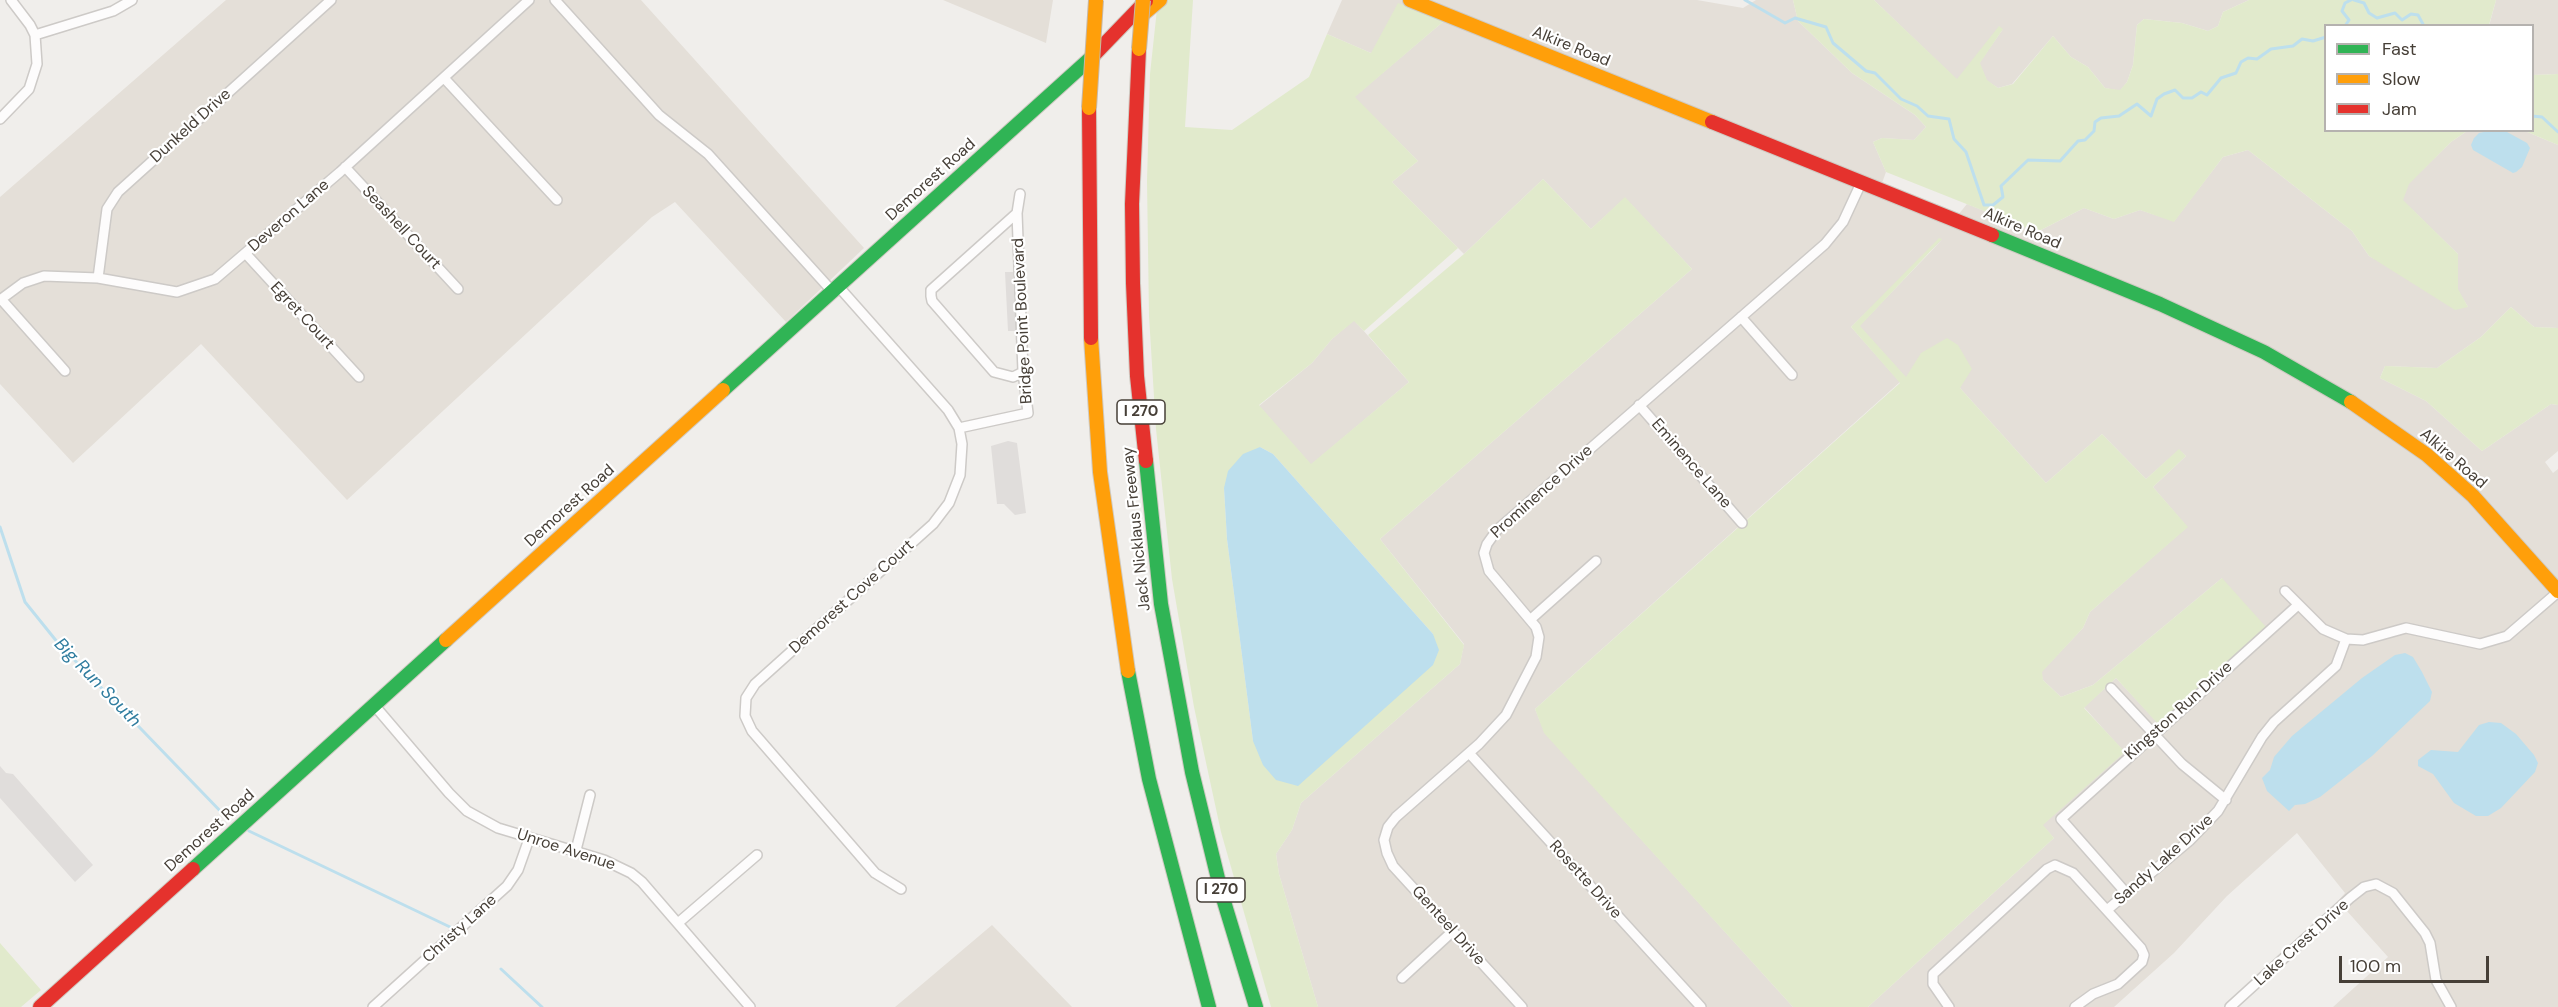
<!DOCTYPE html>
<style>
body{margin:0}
#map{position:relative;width:2558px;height:1007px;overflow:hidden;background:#f0eeeb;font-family:"DM Sans",sans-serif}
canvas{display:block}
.legend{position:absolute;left:2324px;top:24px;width:210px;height:108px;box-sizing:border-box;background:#fff;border:2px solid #b5b2af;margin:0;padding:8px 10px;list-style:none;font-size:18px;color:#463f37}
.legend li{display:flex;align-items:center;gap:12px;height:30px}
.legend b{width:30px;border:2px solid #b5b2af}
.scale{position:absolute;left:2339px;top:956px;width:150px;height:27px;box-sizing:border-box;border:3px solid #463f37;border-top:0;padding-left:8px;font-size:18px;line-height:21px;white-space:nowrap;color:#463f37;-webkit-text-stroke:4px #fff;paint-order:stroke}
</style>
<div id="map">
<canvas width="2558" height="1007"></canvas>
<ul class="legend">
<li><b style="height:8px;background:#30b455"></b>Fast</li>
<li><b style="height:8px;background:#ff9f0a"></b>Slow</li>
<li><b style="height:8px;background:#e5322d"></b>Jam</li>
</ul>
<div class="scale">100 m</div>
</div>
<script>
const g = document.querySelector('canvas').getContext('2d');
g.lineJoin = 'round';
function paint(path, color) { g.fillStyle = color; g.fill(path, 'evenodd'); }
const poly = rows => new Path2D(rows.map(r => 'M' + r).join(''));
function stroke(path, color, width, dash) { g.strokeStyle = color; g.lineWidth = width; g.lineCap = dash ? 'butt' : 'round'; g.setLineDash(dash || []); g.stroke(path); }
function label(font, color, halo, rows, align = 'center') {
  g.font = font + ' "DM Sans",sans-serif'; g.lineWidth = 4.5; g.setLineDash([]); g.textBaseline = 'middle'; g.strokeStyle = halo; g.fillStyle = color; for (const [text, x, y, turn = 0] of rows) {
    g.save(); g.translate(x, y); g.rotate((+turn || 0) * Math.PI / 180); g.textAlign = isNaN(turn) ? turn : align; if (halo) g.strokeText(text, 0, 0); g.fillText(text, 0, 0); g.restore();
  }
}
paint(poly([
 [226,0,641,0,864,248,786,322,675,202,652,217,347,500,201,344,73,463,0,384,0,197],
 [943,0,1053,0,1046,43],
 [1342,0,1697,0,1743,8,1756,0,1793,0,1798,21,1852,73,1915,115,1926,127,1914,140,1882,138,1873,142,1886,172,1878,194,1949,226,1967,204,2037,232,2084,208,2114,219,2140,210,2174,221,2223,157,2248,150,2352,231,2369,256,2468,307,2457,289,2458,254,2402,200,2408,184,2451,142,2467,131,2525,131,2558,145,2558,328,2534,327,2511,307,2481,337,2437,368,2385,366,2380,378,2426,401,2482,451,2551,404,2558,405,2558,451,2545,462,2553,473,2558,469,2558,1007,2333,1007,2388,957,2338,901,2345,893,2297,833,2227,896,2174,953,2114,1007,1868,1007,2054,838,2042,825,2124,752,2084,707,2116,678,2159,724,2222,578,2093,685,2061,697,2043,680,2041,672,2083,628,2090,612,2187,527,2153,487,2186,456,2179,450,2146,479,2102,434,2046,483,1960,388,1906,378,1859,326,1942,240,1851,327,1900,382,1535,709,1545,733,1793,1007,1318,1007,1279,874,1276,854,1292,830,1301,803,1460,664,1464,644,1380,539,1692,269,1625,198,1591,229,1543,179,1464,254,1392,182,1418,161,1354,97,1444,21,1371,53,1327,34],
 [1874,0,2249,0,2223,12,2218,26,2208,31,2182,23,2144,19,2137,25,2133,65,2127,82,2120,91,2105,88,2088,67,2071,57,2053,36,2012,84,1998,88,1987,81,1979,63,2003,29,1957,80],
 [2496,0,2558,0,2558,74,2533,75,2532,26,2489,26],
 [1354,320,1409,382,1311,465,1259,406,1312,363,1332,339],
 [992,925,1072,1007,895,1007,907,997]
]), '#e4dfd8');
paint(poly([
 [1167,0,1193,0,1185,127,1232,130,1309,77,1327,34,1371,53,1398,3,1444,21,1355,97,1418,161,1392,182,1458,248,1364,331,1354,321,1332,339,1312,363,1259,405,1311,464,1409,382,1368,335,1464,254,1543,179,1591,229,1625,197,1692,269,1380,539,1464,645,1460,664,1301,803,1292,830,1276,854,1279,874,1318,1007,1271,1007,1221,832,1194,707,1172,579,1156,429,1149,316,1147,181,1150,74,1157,9],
 [1260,447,1273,454,1433,634,1253,741,1227,539,1224,488],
 [1793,0,1874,0,1957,79,1999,26,2003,29,1980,63,1987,80,1998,88,2013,84,2053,36,2071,57,2088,67,2105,88,2120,90,2127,82,2133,65,2137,25,2144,19,2182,23,2208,31,2218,26,2223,12,2249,0,2496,0,2489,25,2326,26,2326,130,2467,131,2451,142,2409,184,2403,200,2458,254,2458,289,2468,307,2455,310,2369,256,2352,231,2248,150,2223,157,2174,222,2140,210,2114,219,2084,208,2037,232,1886,172,1873,142,1882,138,1914,140,1926,127,1915,115,1852,73,1798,21],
 [2558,74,2558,145,2525,131,2532,130,2533,75],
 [1939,238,1942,239,1860,326,1906,377,1921,353,1947,338,1958,345,1972,369,1960,388,2046,483,2102,434,2146,479,2179,449,2186,456,2153,487,2188,527,2090,612,2083,628,2042,672,2043,680,2061,697,2093,685,2222,578,2266,627,2158,724,2116,678,2084,708,2125,752,2043,825,2054,838,1868,1007,1793,1007,1544,733,1535,709,1900,383,1851,327],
 [2511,307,2534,327,2558,328,2558,405,2551,404,2482,451,2426,401,2380,378,2385,366,2437,368,2481,337],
 [0,943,41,990,21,1007,0,1007]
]), '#e1eacc');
paint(poly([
 [1005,272,1013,272,1016,331,1008,331],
 [1008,441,1017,443,1026,513,1015,515,1004,504,997,504,991,446],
 [0,766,6,773,13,774,93,865,75,882,0,798]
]), '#e0dddb');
paint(poly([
 [2489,131,2507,132,2527,143,2530,148,2522,167,2516,172,2513,173,2473,150,2471,145,2474,138,2479,133],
 [1260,447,1273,454,1433,634,1439,650,1433,665,1298,786,1276,780,1263,765,1253,741,1227,539,1224,488,1228,471,1243,454],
 [2405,653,2413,657,2422,672,2432,692,2430,701,2372,756,2320,797,2305,804,2295,805,2289,811,2267,791,2262,778,2270,770,2274,757,2292,736,2362,678,2395,655],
 [2489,722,2501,723,2516,734,2534,755,2538,763,2535,772,2501,808,2488,816,2476,816,2454,803,2433,774,2418,766,2418,760,2431,750,2458,752,2479,725]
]), '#bddfed');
stroke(poly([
 [1745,0,1785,23,1795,18,1826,27,1833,43,1866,71,1875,73,1901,99,1917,106,1928,116,1949,119,1954,139,1966,152,1984,205,1993,205,2003,197,2001,186,2028,160,2060,161,2078,141,2085,140,2094,131,2095,122,2101,118,2119,116,2137,104,2151,116,2157,99,2164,94,2175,90,2183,98,2192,98,2201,92,2207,95,2221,78,2236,73,2241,62,2248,58,2257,59,2271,49,2293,46,2302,39,2313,41,2326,37],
 [2354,0,2364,3,2369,13,2377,18,2395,13,2402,20,2411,14,2418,15,2424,26],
 [2345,26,2349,20,2342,11,2345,3,2351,0],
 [2532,116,2542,117,2558,132],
 [0,527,25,602,58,643,226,817],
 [249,831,450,927],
 [501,969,542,1007]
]), '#bddfed', 3);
const street = poly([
 [555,0,659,115,708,154,832,291],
 [35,35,113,11,132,0],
 [444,78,557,200],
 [0,119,29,89,37,64,35,35,30,25,11,0],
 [345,167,458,289],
 [1017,213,931,290,931,296,932,301,994,372,1013,377,1023,372],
 [246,254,359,377],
 [98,278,107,209,118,192,331,0],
 [838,286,948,410,959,428,962,444,960,475,949,503,933,524,755,684,746,698,745,716,752,731,875,873,901,889],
 [1,299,65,371],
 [0,300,23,283,44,276,98,278,177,292,215,279,340,172,529,0],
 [1741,317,1792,375],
 [1639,405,1742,523],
 [959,428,1028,413,1023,372,1017,213,1020,194],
 [2285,591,2323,629,2346,639,2363,640,2406,628,2480,644,2507,636,2558,592],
 [1531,619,1596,561],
 [2111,688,2182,764,2226,800],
 [374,705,449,793,467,811,498,828,604,860,631,873,642,882,750,1007],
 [1469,753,1701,1007],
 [576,850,590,795],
 [2127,894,2061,819,2298,605],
 [2107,910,2189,841,2218,811,2262,737,2274,722,2336,666,2346,639],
 [678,923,757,855],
 [1402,978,1453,931],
 [373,1007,507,886,518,870,529,839],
 [1522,1007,1393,866,1387,853,1384,840,1388,827,1396,817,1479,744,1506,715,1536,657,1539,637,1536,627,1489,571,1484,553,1487,544,1497,530,1825,244,1843,222,1862,181],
 [1949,1007,1933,984,1933,974,2047,869,2055,865,2073,873,2141,948,2144,955,2142,962,2118,984,2093,994,2075,1007],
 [2230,1007,2350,898,2364,887,2376,884,2393,893,2425,933,2430,943,2436,980,2451,1007]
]);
const fast = poly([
 [1992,235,2160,304,2264,352,2351,402],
 [723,390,1092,57],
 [1146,461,1161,604,1192,772,1222,895,1256,1007],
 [1128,671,1149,779,1209,1007],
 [193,869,446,640]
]);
const slow = poly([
 [1410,0,1712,122],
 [1141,16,1160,0],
 [1091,338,1100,472,1128,671],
 [2351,402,2427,455,2473,496,2558,591],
 [446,640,723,390]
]);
const jam = poly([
 [1139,49,1132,204,1133,283,1137,376,1146,461],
 [1092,57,1146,1],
 [1089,108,1091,338],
 [1712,122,1992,235],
 [40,1007,193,869]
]);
stroke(street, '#cdcac7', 12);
stroke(fast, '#cfcac2', 16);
stroke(slow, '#cfcac2', 16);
stroke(jam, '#cfcac2', 16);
stroke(street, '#fdfcfc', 9);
stroke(fast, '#30b455', 14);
stroke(slow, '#ff9f0a', 14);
stroke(jam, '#e5322d', 14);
const slowBridge = poly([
 [1139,49,1143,0],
 [1089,108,1096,0]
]);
stroke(slowBridge, '#c7b8a7', 16, []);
stroke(slowBridge, '#ff9f0a', 14);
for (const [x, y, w] of [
 [1141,412,48],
 [1221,890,48]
]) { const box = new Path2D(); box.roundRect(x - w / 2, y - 12, w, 24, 4.5); g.fillStyle = '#fff'; g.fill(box); stroke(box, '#463f37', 1.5); }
label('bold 15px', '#463f37', null, [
 ["I 270",1141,412],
 ["I 270",1221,890]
]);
label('16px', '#463f37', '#fff', [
 ["Alkire Road",1571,47,22],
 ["Dunkeld Drive",191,126,-42],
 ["Demorest Road",931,180,-42],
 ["Deveron Lane",289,216,-41],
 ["Seashell Court",401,228,47],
 ["Alkire Road",2022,229,23],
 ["Egret Court",302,316,47],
 ["Bridge Point Boulevard",1023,321,-93],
 ["Alkire Road",2453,459,41],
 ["Eminence Lane",1691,464,49],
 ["Prominence Drive",1542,492,-42],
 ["Demorest Road",570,506,-42],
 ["Jack Nicklaus Freeway",1137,529,-96],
 ["Demorest Cove Court",852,597,-42],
 ["Kingston Run Drive",2179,711,-42],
 ["Demorest Road",210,831,-42],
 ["Unroe Avenue",566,850,18],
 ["Sandy Lake Drive",2164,860,-42],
 ["Rosette Drive",1585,880,48],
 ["Genteel Drive",1448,926,48],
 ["Christy Lane",460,929,-42],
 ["Lake Crest Drive",2302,943,-42]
]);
label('italic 18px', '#307d9f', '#fff', [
 ["Big Run South",97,683,46]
]);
</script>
